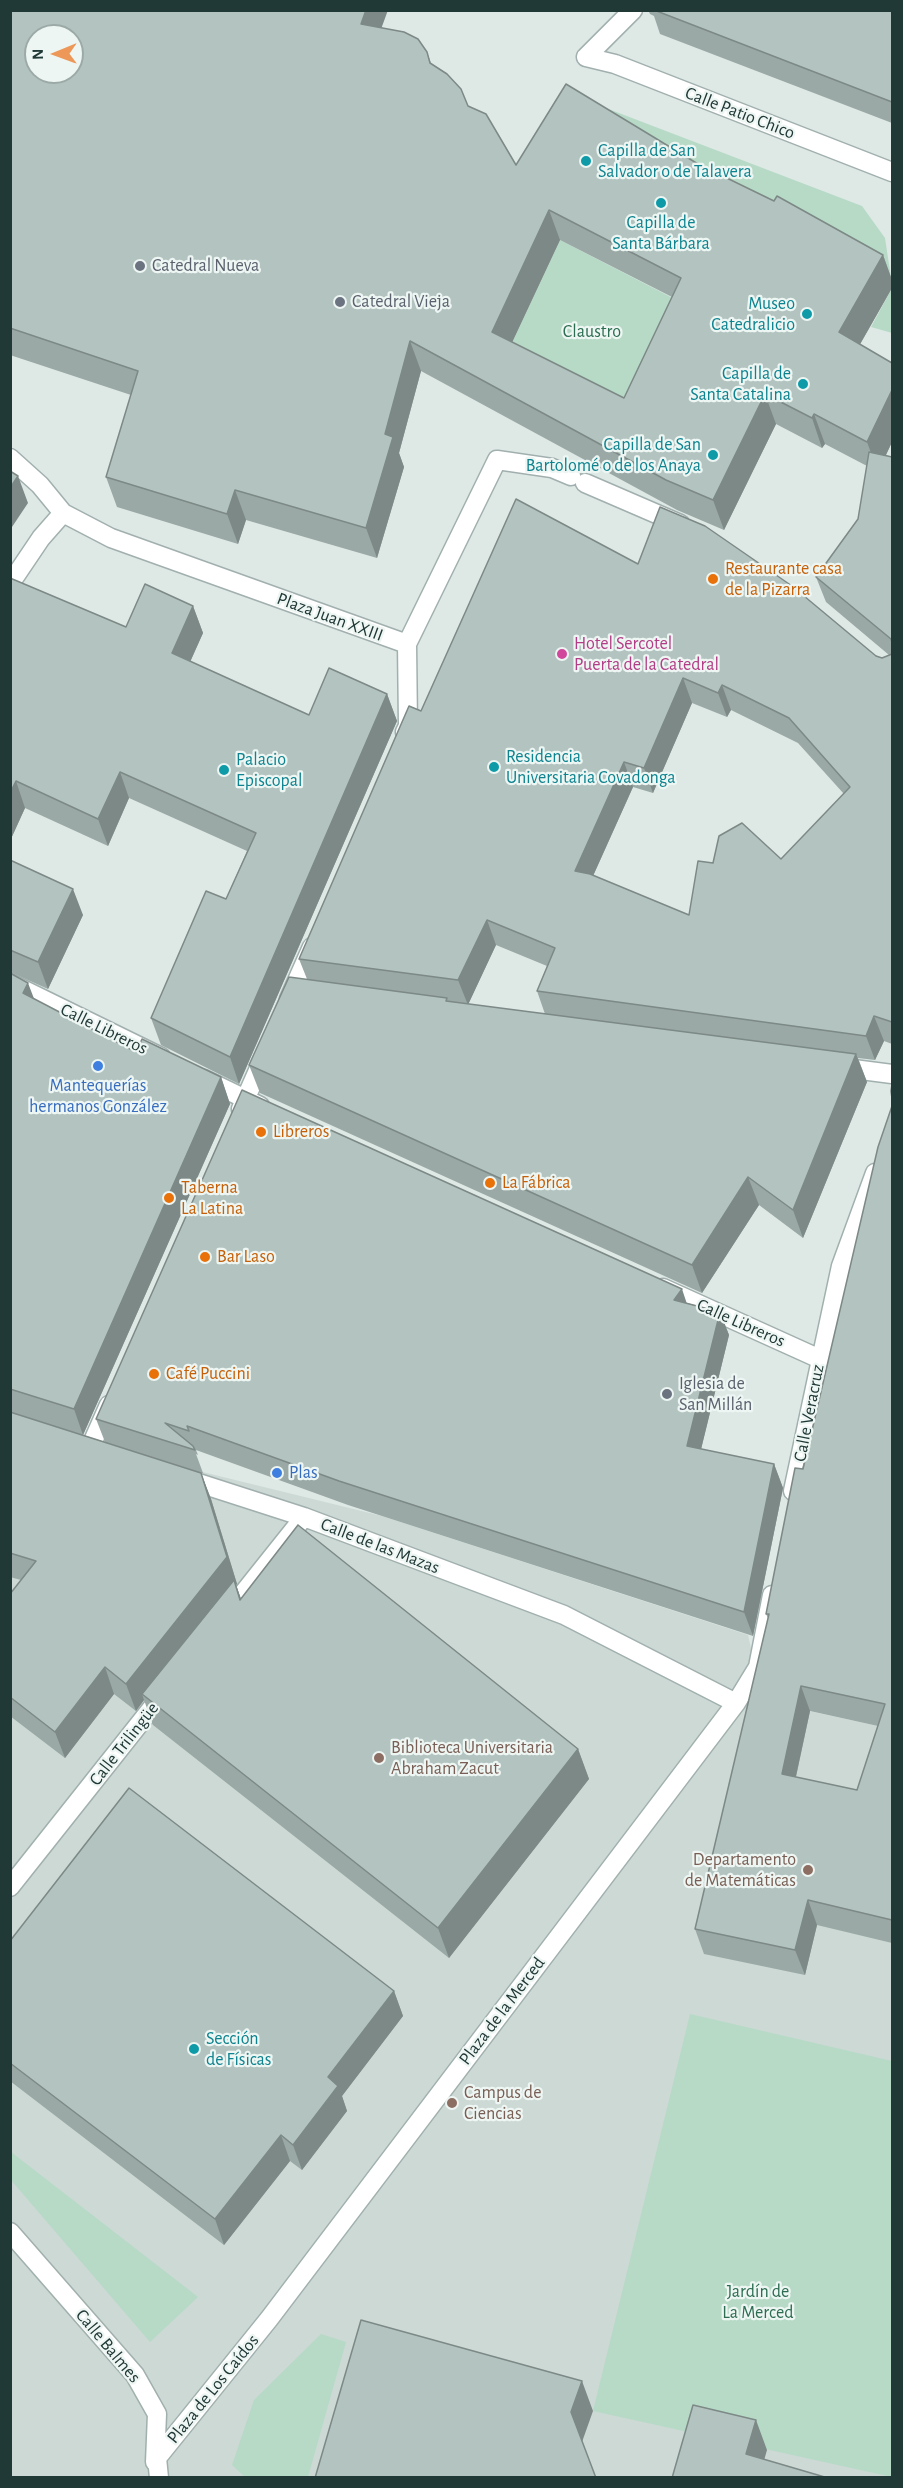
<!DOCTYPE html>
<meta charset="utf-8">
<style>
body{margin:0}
#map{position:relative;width:903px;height:2488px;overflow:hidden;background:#dee9e6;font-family:"Alegreya Sans",sans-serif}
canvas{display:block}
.frame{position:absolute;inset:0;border:12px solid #203836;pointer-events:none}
.north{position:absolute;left:24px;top:24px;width:60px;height:60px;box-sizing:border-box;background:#eef6f3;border:2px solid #9caaa7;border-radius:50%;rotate:269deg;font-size:16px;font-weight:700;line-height:24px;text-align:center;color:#203836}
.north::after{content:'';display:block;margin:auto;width:21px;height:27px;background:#ed9858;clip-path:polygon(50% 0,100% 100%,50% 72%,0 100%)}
</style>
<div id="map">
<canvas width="903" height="2488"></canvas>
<div class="frame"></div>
<div class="north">N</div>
</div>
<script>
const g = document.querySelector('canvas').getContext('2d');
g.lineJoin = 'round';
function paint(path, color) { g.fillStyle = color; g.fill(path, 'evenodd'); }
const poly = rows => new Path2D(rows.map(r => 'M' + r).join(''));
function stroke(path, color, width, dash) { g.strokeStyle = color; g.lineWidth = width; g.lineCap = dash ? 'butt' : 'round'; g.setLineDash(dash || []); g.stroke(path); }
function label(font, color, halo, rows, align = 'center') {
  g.font = font + ' "Alegreya Sans",sans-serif'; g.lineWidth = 4.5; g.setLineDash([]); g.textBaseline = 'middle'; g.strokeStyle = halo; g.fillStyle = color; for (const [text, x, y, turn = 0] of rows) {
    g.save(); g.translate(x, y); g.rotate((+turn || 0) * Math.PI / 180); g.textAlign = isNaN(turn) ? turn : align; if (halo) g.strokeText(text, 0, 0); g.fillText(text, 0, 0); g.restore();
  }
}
paint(poly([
 [11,1425,382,1516,748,1635,763,1701,892,1729,892,2477,11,2478]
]), '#ccd9d5');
paint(poly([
 [585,100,862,206,885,238,892,284],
 [560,240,692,308,635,428,503,362],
 [892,288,892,333,871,327],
 [690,2014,892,2061,892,2477,593,2411],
 [10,2152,11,2152,198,2297,150,2342,11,2180],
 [321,2334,346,2342,308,2477,245,2477,232,2465,254,2400]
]), '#b7dac7');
const minor = poly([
 [586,57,615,64,892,172],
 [586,57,633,10],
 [10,458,40,485,63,513,111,538,407,644,497,460,552,468,571,476],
 [585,483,680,524],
 [10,584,41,538,63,513],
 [405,732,408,726,407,644],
 [10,983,161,1057],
 [289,999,312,947],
 [838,1067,892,1074],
 [204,1079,260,1106],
 [241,1109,264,1057],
 [663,1288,820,1359],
 [90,1448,109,1405],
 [183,1478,304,1517,564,1615,736,1703],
 [793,1491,841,1266,875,1173],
 [225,1616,304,1517],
 [10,1887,163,1694],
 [10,2232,135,2375,157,2414,155,2462],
 [159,2478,157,2458,269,2319,736,1703,758,1667,772,1595]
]);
stroke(minor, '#a1b0ae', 21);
stroke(minor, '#fff', 18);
paint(poly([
 [10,10,382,28,427,52,431,63,468,106,516,165,698,164,883,255,892,280,892,288,860,344,892,363,892,442,886,455,892,457,892,1044,884,1041,875,1060,858,1058,867,1082,803,1238,759,1205,702,1293,260,1093,249,1065,307,979,299,959,421,711,638,564,882,658,889,655,826,602,816,577,858,519,867,466,825,444,822,448,776,424,724,530,677,510,421,371,399,453,404,467,377,558,246,520,238,544,117,507,106,477,131,395,10,355],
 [560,240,672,297,624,398,512,342],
 [692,703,727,717,731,710,798,743,844,794,781,859,713,863,689,915,593,876,633,787,653,793],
 [496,945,547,966,537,991,545,1014,468,1004],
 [648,10,892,10,892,123,660,34,654,16,650,14],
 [10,578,126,627,193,606,203,633,190,662,309,715,387,694,397,721,239,1084,161,1045,151,1018,226,899,247,851,129,798,108,846,25,808,10,841],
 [10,860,83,915,48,989,10,972],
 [10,973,34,999,136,1052,221,1077,230,1104,83,1435,105,1442,96,1419,687,1303,720,1312,729,1335,701,1449,774,1464,783,1488,753,1636,348,1505,196,1450,198,1455,196,1454,203,1473,201,1473,211,1499,237,1584,236,1585,241,1599,578,1749,589,1779,449,1958,153,1725,144,1700,136,1711,114,1694,65,1758,10,1716,10,1594,21,1580,10,1577],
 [892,1106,892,1943,817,1925,805,1975,704,1954,695,1929,768,1618,766,1614],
 [810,1711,878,1726,857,1790,796,1777],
 [10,1941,394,1991,403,2016,342,2096,347,2111,302,2170,290,2161,224,2245,10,2081]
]), '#9aa9a5');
paint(poly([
 [366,10,388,10,372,54,361,24],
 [549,210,560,240,503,362,492,332],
 [883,255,892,280,892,288,850,362,839,332],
 [410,341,421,371,399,453,404,467,377,558,366,528,385,434],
 [892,390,892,442,878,472,867,442],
 [765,394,776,424,724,530,713,500],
 [814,414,825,444,822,448,812,418],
 [18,476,28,503,10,530,10,488],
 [235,490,246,520,238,544,227,514],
 [193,606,203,633,182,680,172,653],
 [683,678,692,703,653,793,644,768],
 [722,685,731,710,727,717,718,693],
 [387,694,397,721,239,1084,230,1057],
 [624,762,633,787,584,896,575,871],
 [120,772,129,798,108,846,98,819],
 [16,781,25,808,10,841,10,793],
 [73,889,83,915,48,989,38,962],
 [487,920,496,945,468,1005,458,980],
 [28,983,38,1009,23,993],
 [874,1016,884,1041,875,1060,866,1036],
 [856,1054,867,1082,803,1238,793,1210],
 [221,1077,230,1104,83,1435,74,1409],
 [748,1177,759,1205,702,1293,692,1265],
 [682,1289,690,1313,674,1300],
 [720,1312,729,1335,696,1470,687,1446],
 [774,1464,783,1488,753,1636,744,1612],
 [201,1473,211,1499,237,1584,236,1585,245,1610,240,1600,142,1694,144,1700,136,1711,126,1684],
 [105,1667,114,1694,65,1758,55,1732],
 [801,1686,810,1711,791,1799,782,1774],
 [578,1749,589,1779,449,1958,438,1928],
 [808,1900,817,1925,805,1975,795,1950],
 [394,1991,403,2016,342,2096,347,2111,302,2170,293,2145,328,2077],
 [281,2135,290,2161,224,2245,215,2219],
 [582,2381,593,2411,582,2442,571,2412],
 [756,2420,767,2450,759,2478,746,2454]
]), '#7d8986');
const building = poly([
 [10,10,366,10,361,24,404,32,418,39,427,52,430,63,447,74,461,89,468,106,486,114,516,165,566,84,698,164,774,201,777,196,883,255,839,332,892,363,892,390,867,442,814,414,812,418,765,394,713,500,666,480,410,341,385,434,393,437,366,528,235,490,227,514,106,477,138,371,10,328,10,10],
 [36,36,72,36,72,72,36,72,36,36],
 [549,210,681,278,624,398,492,332,549,210],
 [654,10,892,10,892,102,654,10],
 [869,452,892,457,892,642,891,639,816,577,858,519,869,452],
 [10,471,18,476,10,488,10,471],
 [516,499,638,564,660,507,705,526,792,586,876,656,882,658,892,654,892,650,892,1022,874,1016,866,1036,537,991,555,948,487,920,458,980,299,959,409,706,421,711,516,499],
 [683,678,718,693,722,685,789,718,850,787,781,859,742,823,719,836,713,863,698,861,689,915,590,874,575,871,624,762,644,768,683,678],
 [10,578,126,627,145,584,193,606,172,653,309,715,329,668,387,694,230,1057,151,1018,206,891,226,899,256,833,120,772,98,819,16,781,10,793,10,578],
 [10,860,73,889,38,962,10,950,10,860],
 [10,973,28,983,23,993,136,1052,142,1039,221,1077,74,1409,10,1389,10,973],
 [289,977,447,998,446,1001,856,1054,793,1210,748,1177,692,1265,249,1065,289,977],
 [892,1084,892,1099,891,1091,892,1084],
 [242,1090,682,1289,674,1300,720,1312,687,1446,774,1464,744,1612,339,1481,187,1426,189,1431,165,1423,193,1446,195,1450,96,1419,242,1090],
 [892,1106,892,1920,808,1900,795,1950,695,1929,769,1614,766,1614,795,1468,803,1469,878,1147,892,1106],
 [801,1686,885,1704,857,1790,782,1774,801,1686],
 [10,1412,201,1473,227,1557,126,1684,105,1667,55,1732,10,1697,10,1594,36,1561,10,1553,10,1412],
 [298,1525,578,1749,438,1928,142,1694,234,1580,240,1600,298,1525],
 [129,1788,394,1991,328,2077,338,2086,293,2145,281,2135,215,2219,10,2063,10,1941,129,1788],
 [361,2320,582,2381,571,2412,596,2478,315,2478,361,2320],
 [693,2405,756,2420,746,2454,828,2478,672,2478,693,2405]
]);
paint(building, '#b3c4c0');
stroke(building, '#7d8986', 1.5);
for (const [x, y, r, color] of [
 [586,161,6,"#0f9aa8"],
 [661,203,6,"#0f9aa8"],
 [140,266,6,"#6b7280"],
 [340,302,6,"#6b7280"],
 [807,314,6,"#0f9aa8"],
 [803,384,6,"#0f9aa8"],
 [713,455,6,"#0f9aa8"],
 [713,579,6,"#e8710a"],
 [562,654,6,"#d1479c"],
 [494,767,6,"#0f9aa8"],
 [224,770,6,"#0f9aa8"],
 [98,1066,6,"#3f7fe0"],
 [261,1132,6,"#e8710a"],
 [490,1183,6,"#e8710a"],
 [169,1198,6,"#e8710a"],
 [205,1257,6,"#e8710a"],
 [154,1374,6,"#e8710a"],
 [667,1394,6,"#6b7280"],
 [277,1473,6,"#3f7fe0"],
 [379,1758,6,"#8d6e63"],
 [808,1870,6,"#8d6e63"],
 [194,2049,6,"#0f9aa8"],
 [452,2103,6,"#8d6e63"]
]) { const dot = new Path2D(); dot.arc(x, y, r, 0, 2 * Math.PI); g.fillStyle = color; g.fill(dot); stroke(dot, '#eef6f3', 2); }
label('18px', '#203836', '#eef6f3', [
 ["Calle Patio Chico",740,113,21],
 ["Plaza Juan XXIII",330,617,20],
 ["Calle Libreros",104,1029,26],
 ["Calle Libreros",741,1323,24],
 ["Calle Veracruz",809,1413,-79],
 ["Calle de las Mazas",380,1546,21],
 ["Calle Trilingüe",124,1744,-52],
 ["Plaza de la Merced",502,2011,-53],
 ["Calle Balmes",108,2346,50],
 ["Plaza de Los Caídos",213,2389,-51]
]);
label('18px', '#0d838f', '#eef6f3', [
 ["Capilla de San",598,151],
 ["Salvador o de Talavera",598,172],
 ["Capilla de",661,223,"center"],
 ["Santa Bárbara",661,244,"center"],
 ["Museo",795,304,"right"],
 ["Catedralicio",795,325,"right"],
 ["Capilla de",791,374,"right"],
 ["Santa Catalina",791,395,"right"],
 ["Capilla de San",701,445,"right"],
 ["Bartolomé o de los Anaya",701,466,"right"],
 ["Residencia",506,757],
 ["Universitaria Covadonga",506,778],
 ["Palacio",236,760],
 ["Episcopal",236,781],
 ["Sección",206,2039],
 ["de Físicas",206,2060]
], 'left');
label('18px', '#5b616d', '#eef6f3', [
 ["Catedral Nueva",152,266],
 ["Catedral Vieja",352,302],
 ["Iglesia de",679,1384],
 ["San Millán",679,1405]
], 'left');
label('18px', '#2c6d51', '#eef6f3', [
 ["Claustro",592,332],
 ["Jardín de",758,2292],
 ["La Merced",758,2313]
]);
label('18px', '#c56008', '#eef6f3', [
 ["Restaurante casa",725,569],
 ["de la Pizarra",725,590],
 ["Libreros",273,1132],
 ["La Fábrica",502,1183],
 ["Taberna",181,1188],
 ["La Latina",181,1209],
 ["Bar Laso",217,1257],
 ["Café Puccini",166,1374]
], 'left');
label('18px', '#b23c85', '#eef6f3', [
 ["Hotel Sercotel",574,644],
 ["Puerta de la Catedral",574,665]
], 'left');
label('18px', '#366cbe', '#eef6f3', [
 ["Mantequerías",98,1086],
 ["hermanos González",98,1107],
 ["Plas",289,1473,"left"]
]);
label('18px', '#785e54', '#eef6f3', [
 ["Biblioteca Universitaria",391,1748],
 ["Abraham Zacut",391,1769],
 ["Departamento",796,1860,"right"],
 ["de Matemáticas",796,1881,"right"],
 ["Campus de",464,2093],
 ["Ciencias",464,2114]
], 'left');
</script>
